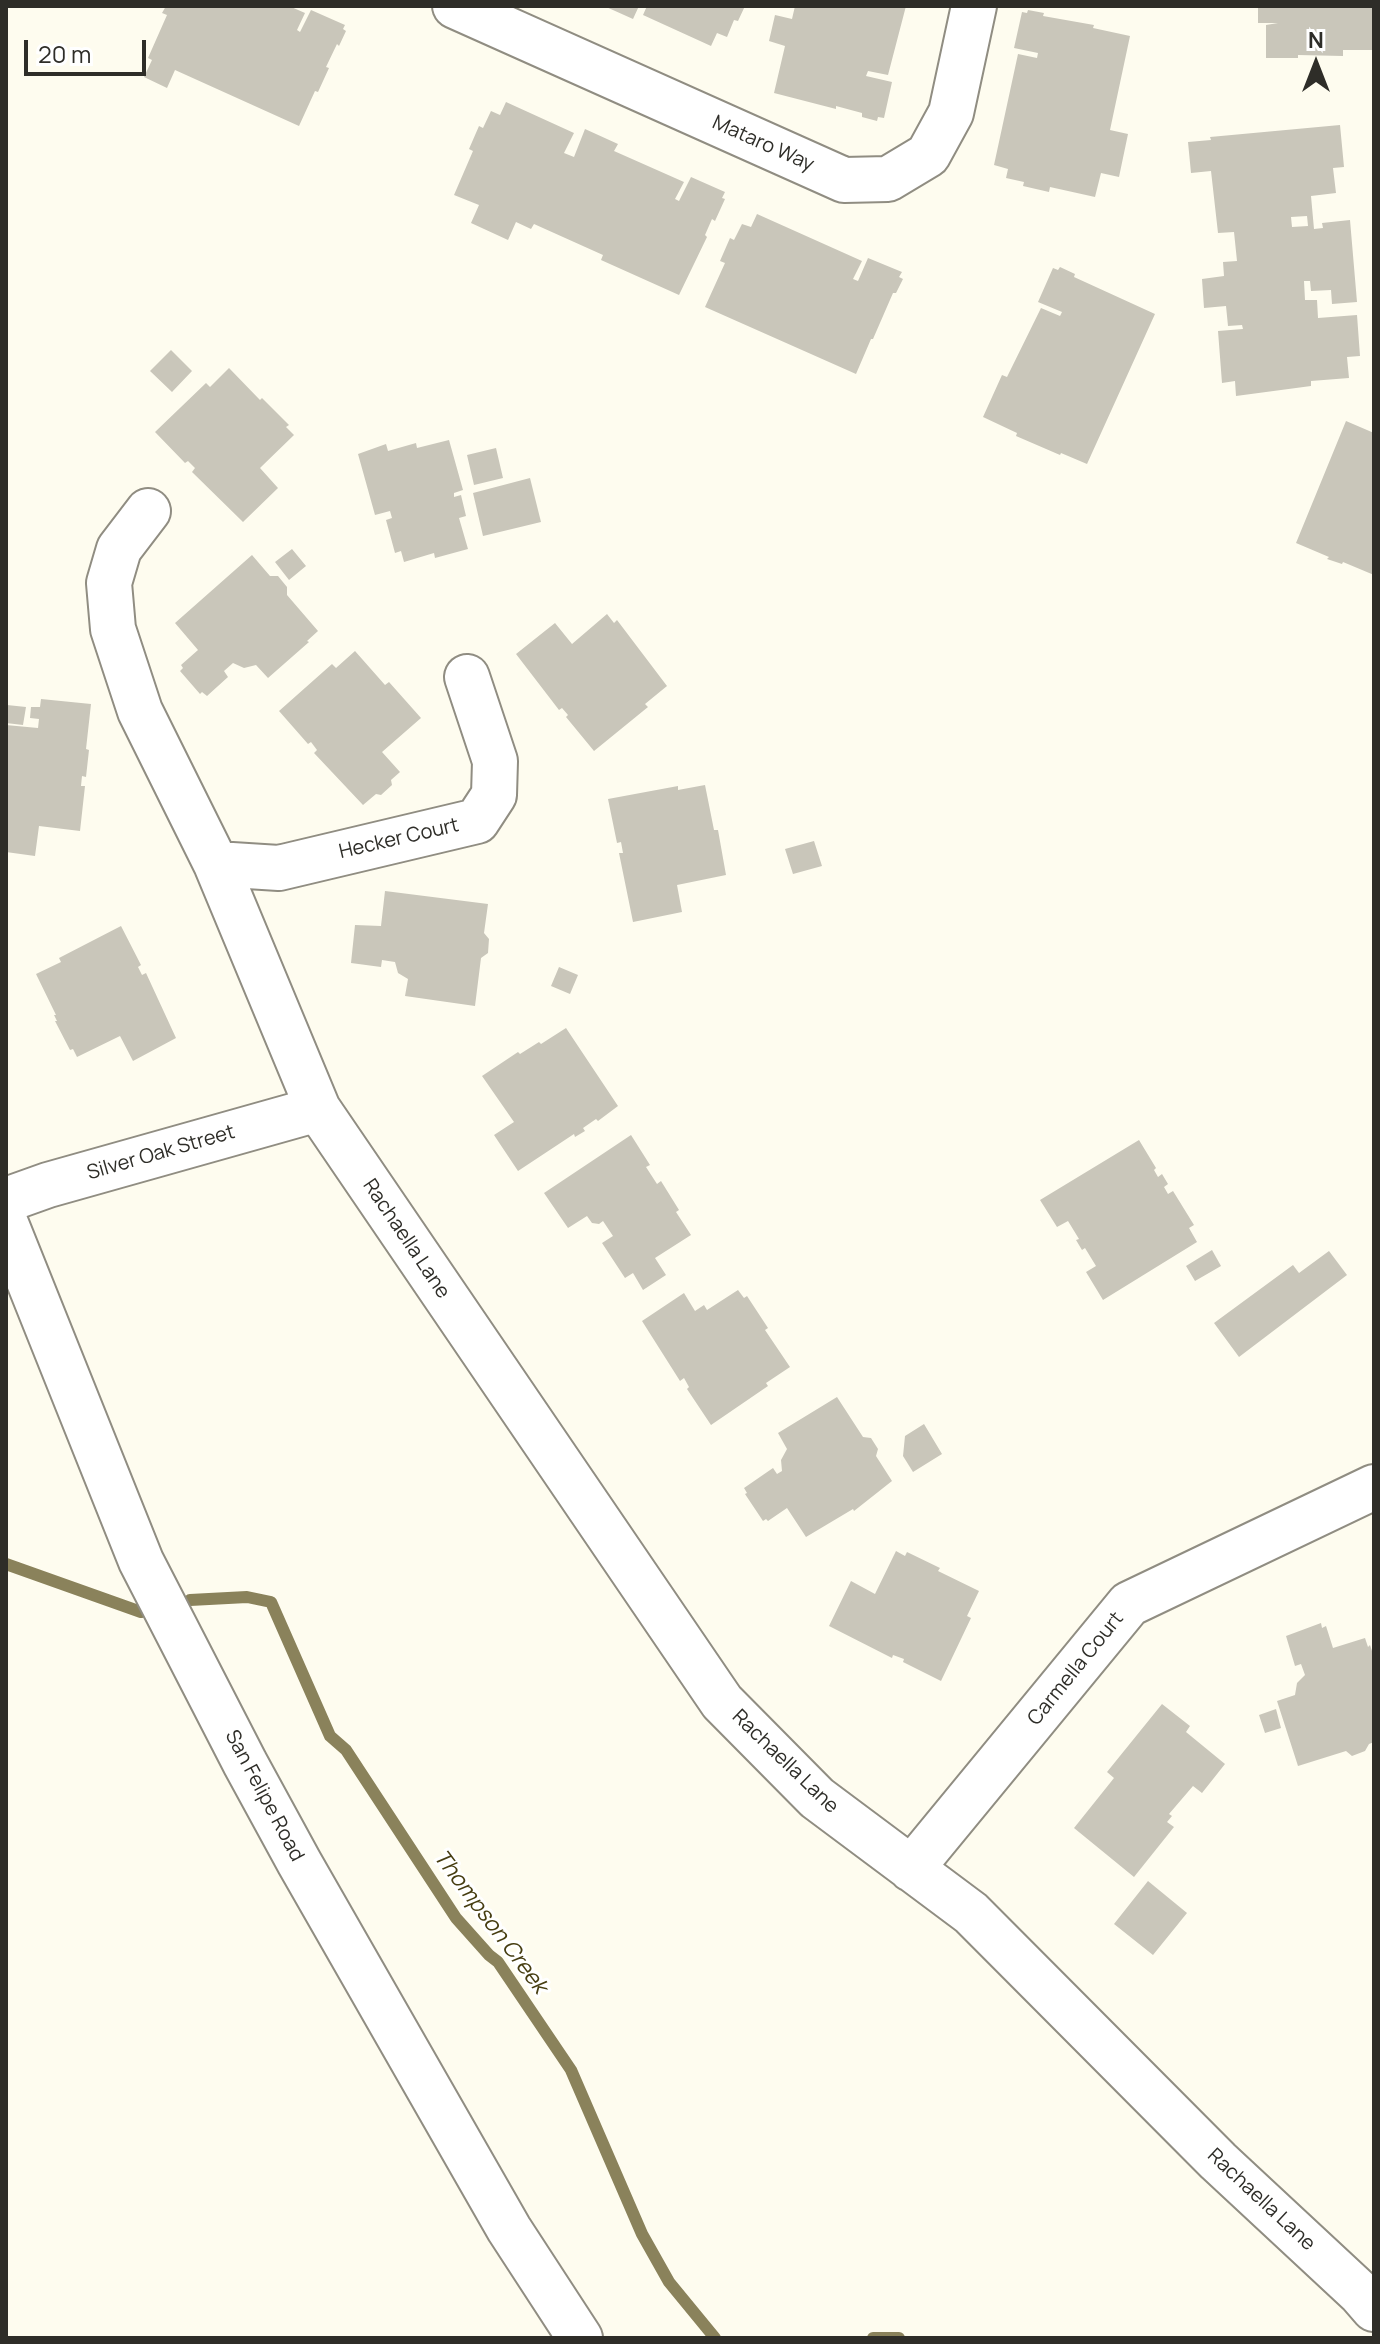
<!DOCTYPE html>
<style>
body{margin:0}
#map{position:relative;width:1380px;height:2344px;overflow:hidden;background:#fefcef;font-family:Manrope,sans-serif}
canvas{display:block}
.frame{position:absolute;inset:0;border:8px solid #2e2d28;pointer-events:none}
.north{position:absolute;left:1276px;top:24px;width:80px;height:80px;-webkit-text-stroke:6px #fff;paint-order:stroke;rotate:0deg;font-size:22px;font-weight:700;line-height:32px;text-align:center;color:#2e2d28}
.north::after{content:'';display:block;margin:auto;width:28px;height:36px;background:#2e2d28;clip-path:polygon(50% 0,100% 100%,50% 72%,0 100%)}
.scale{position:absolute;left:24px;top:40px;width:122px;height:36px;box-sizing:border-box;border:4px solid #2e2d28;border-top:0;padding-left:10px;font-size:24px;line-height:28px;white-space:nowrap;color:#2e2d28;-webkit-text-stroke:6px #fff;paint-order:stroke}
</style>
<div id="map">
<canvas width="1380" height="2344"></canvas>
<div class="frame"></div>
<div class="north">N</div>
<div class="scale">20 m</div>
</div>
<script>
const g = document.querySelector('canvas').getContext('2d');
g.lineJoin = 'round';
const poly = rows => new Path2D(rows.map(r => 'M' + r).join(''));
function stroke(path, color, width, dash) { g.strokeStyle = color; g.lineWidth = width; g.lineCap = dash ? 'butt' : 'round'; g.setLineDash(dash || []); g.stroke(path); }
function paint(path, color) { g.fillStyle = color; g.fill(path, 'evenodd'); }
function label(font, color, halo, rows, align = 'center') {
  g.font = font + ' Manrope,sans-serif'; g.lineWidth = 6; g.setLineDash([]); g.textBaseline = 'middle'; g.strokeStyle = halo; g.fillStyle = color; for (const [text, x, y, turn = 0] of rows) {
    g.save(); g.translate(x, y); g.rotate((+turn || 0) * Math.PI / 180); g.textAlign = isNaN(turn) ? turn : align; if (halo) g.strokeText(text, 0, 0); g.fillText(text, 0, 0); g.restore();
  }
}
stroke(poly([
 [6,1564,141,1612],
 [190,1600,247,1597,271,1602,330,1736,346,1750,456,1918,489,1955,498,1962,571,2070,642,2234,669,2282,715,2338],
 [873,2338,899,2338]
]), '#8a825b', 12);
paint(poly([
 [166,6,289,6,305,13,297,30,300,32,311,10,345,25,343,29,346,31,339,46,337,44,326,67,329,68,318,92,315,91,299,126,175,70,167,88,144,77,152,60,148,58,167,15,162,13],
 [604,6,639,6,633,19],
 [647,6,745,6,738,21,734,20,727,37,717,33,711,46,643,15],
 [795,6,906,6,888,75,868,71,866,76,892,82,884,118,878,117,877,121,862,117,862,113,836,106,836,109,774,93,785,46,769,41,775,15,792,19],
 [1258,6,1374,6,1374,50,1343,50,1343,56,1298,55,1298,58,1266,58,1266,25,1278,23,1258,23],
 [1028,10,1044,13,1043,16,1094,25,1093,28,1130,36,1110,130,1128,134,1119,177,1101,173,1095,197,1050,187,1049,192,1023,186,1024,182,1006,178,1008,169,994,165,1018,54,1037,58,1038,53,1014,48,1022,12,1027,13],
 [506,102,574,133,564,153,574,157,585,129,618,144,614,151,684,182,675,199,679,201,691,177,725,192,722,198,725,199,715,221,712,219,705,235,707,237,679,295,601,260,603,255,534,224,531,229,516,222,508,240,471,223,479,205,454,195,473,151,469,149,479,126,483,128,491,111,500,115],
 [1340,125,1344,167,1333,168,1336,193,1311,196,1314,229,1323,228,1322,223,1350,220,1357,302,1332,304,1331,290,1311,291,1310,281,1304,281,1305,300,1317,300,1318,318,1357,315,1360,356,1347,357,1349,378,1311,381,1311,386,1236,396,1235,381,1222,383,1218,331,1243,329,1242,325,1228,326,1226,306,1204,308,1202,279,1224,276,1223,262,1237,261,1234,232,1218,233,1211,171,1191,173,1188,142,1211,140,1210,137],
 [1307,216,1308,226,1292,227,1291,217],
 [757,214,862,261,853,279,858,281,868,258,902,272,899,277,903,279,896,293,893,293,873,339,871,339,856,374,705,307,725,263,720,261,730,238,734,240,742,224,751,227],
 [1060,267,1075,274,1074,277,1155,314,1087,464,1061,453,1060,455,1016,436,1017,433,983,417,1002,375,1007,377,1041,308,1060,316,1062,312,1038,302,1053,268,1058,270],
 [171,350,192,371,172,392,150,371],
 [229,368,260,400,262,398,289,425,286,427,294,435,260,468,278,488,243,522,192,472,195,468,188,461,185,463,155,432,206,383,210,387],
 [1346,421,1374,433,1374,575,1343,562,1342,564,1327,559,1329,557,1296,543],
 [449,440,463,490,454,493,454,497,461,495,466,516,459,518,468,549,435,558,434,553,404,562,401,551,395,553,386,520,392,518,390,511,375,515,358,454,386,444,388,451,416,443,417,448],
 [496,448,503,478,474,485,467,455],
 [530,478,541,522,483,536,473,493],
 [292,549,306,566,289,580,275,562],
 [252,555,270,576,278,576,287,587,287,595,318,631,307,641,309,642,268,678,256,665,244,668,233,663,224,671,228,677,207,696,202,692,200,694,180,671,183,668,181,665,198,650,175,623],
 [607,614,614,623,617,620,667,686,645,704,648,707,594,751,566,717,568,715,562,708,559,710,516,654,555,623,572,644],
 [355,651,385,685,389,682,421,718,382,752,400,772,391,780,392,785,381,795,376,794,363,805,314,753,317,750,311,742,308,744,279,711,332,664,336,668],
 [41,699,91,704,86,749,89,750,86,777,82,776,81,786,85,786,80,831,39,826,35,856,6,852,6,725,38,728,39,719,30,718,31,707,40,707],
 [7,705,26,707,23,725,6,723],
 [705,785,714,830,718,830,726,875,677,885,682,912,633,922,619,853,623,853,621,842,617,843,608,799,678,786,678,790],
 [814,841,822,866,793,874,785,849],
 [385,891,488,904,484,933,489,939,488,953,481,958,475,1006,405,996,408,979,398,973,395,962,382,960,381,967,351,963,355,925,381,926],
 [121,926,141,965,138,967,142,975,146,973,176,1038,133,1061,120,1036,77,1057,73,1049,70,1050,55,1021,57,1021,54,1015,56,1015,36,974,61,962,59,958],
 [559,967,578,975,570,994,551,986],
 [566,1028,618,1106,598,1121,596,1119,583,1128,585,1131,575,1137,574,1134,518,1171,494,1135,514,1122,482,1076,518,1052,520,1054,539,1042,541,1044],
 [631,1135,650,1165,646,1167,657,1184,661,1181,679,1210,676,1212,691,1235,655,1258,666,1275,643,1290,633,1273,625,1278,602,1243,613,1236,603,1221,599,1224,592,1223,587,1216,568,1228,544,1193],
 [1139,1140,1156,1168,1154,1170,1158,1177,1162,1174,1168,1184,1164,1187,1168,1194,1173,1191,1194,1225,1189,1228,1197,1242,1103,1300,1086,1272,1096,1266,1085,1248,1082,1250,1076,1240,1079,1239,1068,1221,1057,1227,1040,1200],
 [1212,1250,1221,1266,1195,1281,1186,1266],
 [1329,1251,1347,1275,1239,1357,1214,1323,1293,1265,1299,1273],
 [738,1290,744,1298,747,1296,768,1328,765,1330,790,1367,766,1383,768,1386,711,1425,687,1389,689,1387,684,1378,680,1381,642,1321,684,1293,695,1311,704,1305,707,1310],
 [837,1397,863,1437,871,1438,878,1449,876,1456,892,1481,854,1511,853,1509,806,1537,787,1508,768,1521,766,1519,763,1521,745,1494,747,1493,744,1488,773,1468,777,1474,782,1471,781,1460,787,1449,778,1433],
 [924,1424,942,1454,913,1472,903,1456,905,1436],
 [896,1551,905,1556,907,1552,940,1568,938,1571,979,1591,967,1616,971,1618,941,1681,903,1662,904,1659,893,1655,892,1658,829,1626,851,1581,875,1594],
 [1321,1623,1322,1628,1326,1626,1333,1648,1365,1638,1368,1647,1370,1645,1374,1657,1374,1742,1369,1744,1365,1751,1352,1756,1346,1751,1298,1766,1277,1701,1295,1695,1297,1683,1305,1675,1301,1664,1295,1666,1286,1636],
 [1162,1704,1190,1726,1186,1732,1225,1764,1202,1793,1193,1786,1169,1814,1172,1816,1167,1822,1174,1827,1134,1877,1074,1828,1114,1778,1107,1772],
 [1276,1709,1281,1728,1265,1733,1259,1715],
 [1148,1881,1187,1913,1153,1955,1114,1924]
]), '#c9c6ba');
const minor = poly([
 [455,6,844,180,888,179,928,155,951,113,974,6],
 [148,511,119,549,109,583,113,629,140,711,216,864,318,1109,722,1702,817,1798,971,1913,1218,2161,1361,2294,1374,2309],
 [216,864,279,868,477,821,494,795,495,761,467,677],
 [6,1200,48,1185,318,1109],
 [911,1869,1129,1604,1374,1487]
]);
const tertiary = poly([
 [6,1224,141,1561,245,1763,299,1862,509,2229,580,2338]
]);
stroke(minor, '#908d82', 48);
stroke(tertiary, '#908d82', 48);
stroke(minor, '#fff', 44);
stroke(tertiary, '#fff', 44);
label('20px', '#2e2d28', '#fff', [
 ["Mataro Way",763,144,24],
 ["Hecker Court",399,839,-13],
 ["Silver Oak Street",161,1153,-16],
 ["Rachaella Lane",406,1239,56],
 ["Carmella Court",1076,1669,-51],
 ["Rachaella Lane",785,1762,44],
 ["San Felipe Road",264,1796,62],
 ["Rachaella Lane",1261,2200,43]
]);
label('italic 22px', '#463d11', '#fff', [
 ["Thompson Creek",490,1922,53]
]);
</script>
